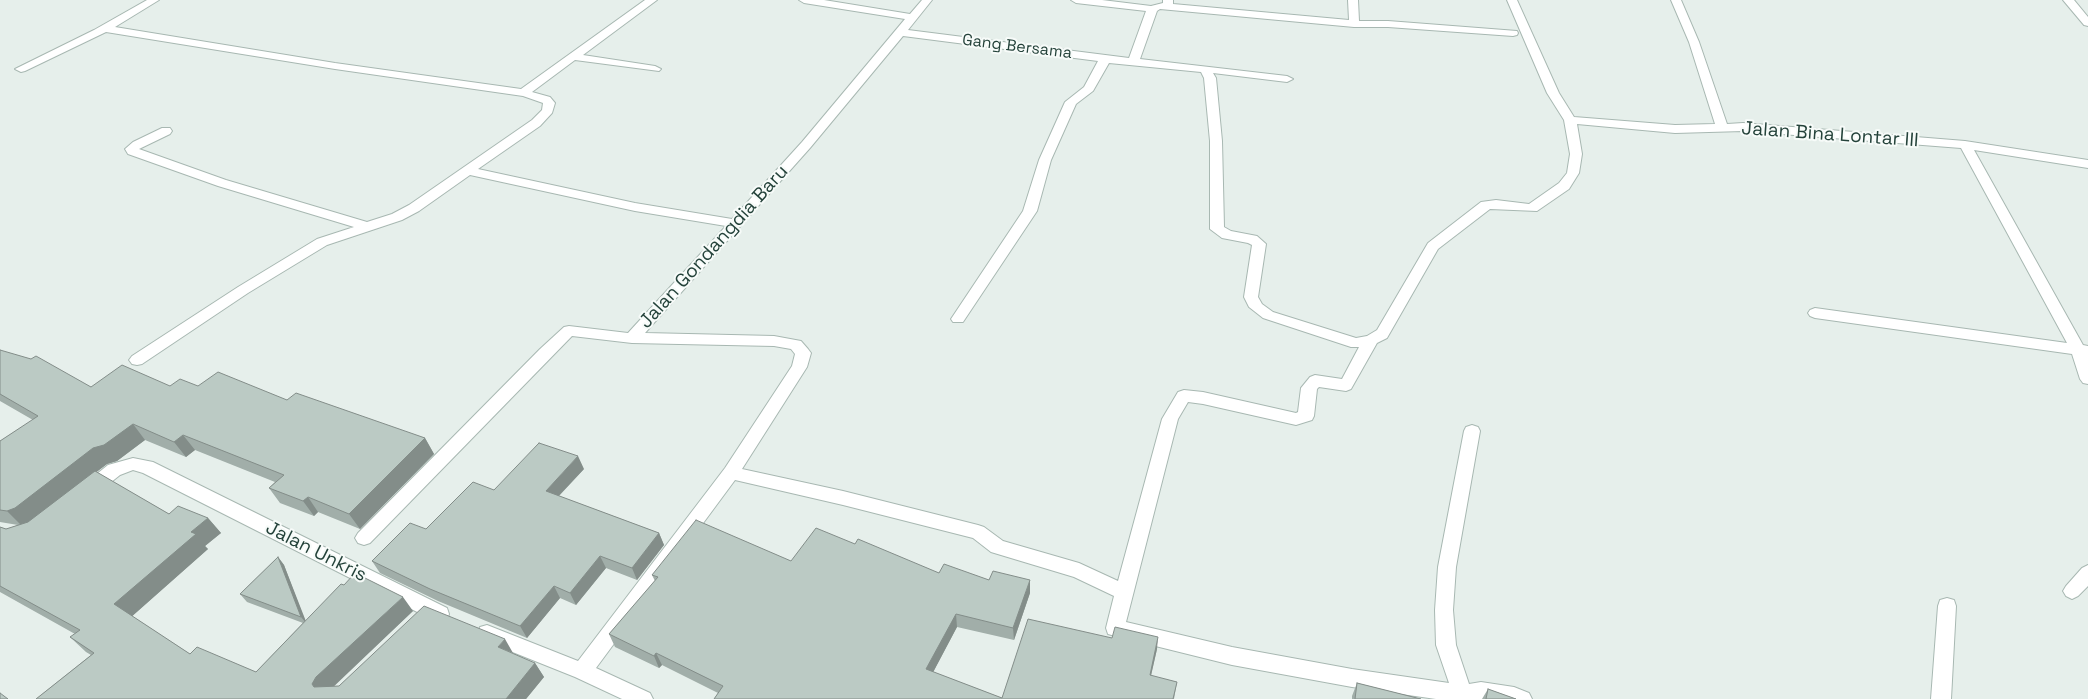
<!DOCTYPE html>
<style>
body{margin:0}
canvas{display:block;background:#e6efeb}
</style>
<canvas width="2088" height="699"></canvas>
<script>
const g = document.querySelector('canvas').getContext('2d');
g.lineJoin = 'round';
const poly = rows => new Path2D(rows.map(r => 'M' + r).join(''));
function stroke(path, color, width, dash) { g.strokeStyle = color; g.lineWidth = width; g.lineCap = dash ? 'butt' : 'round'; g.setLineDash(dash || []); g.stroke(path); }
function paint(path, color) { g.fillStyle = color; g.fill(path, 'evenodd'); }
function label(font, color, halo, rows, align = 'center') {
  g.font = font + ' "Space Grotesk",sans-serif'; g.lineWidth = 4; g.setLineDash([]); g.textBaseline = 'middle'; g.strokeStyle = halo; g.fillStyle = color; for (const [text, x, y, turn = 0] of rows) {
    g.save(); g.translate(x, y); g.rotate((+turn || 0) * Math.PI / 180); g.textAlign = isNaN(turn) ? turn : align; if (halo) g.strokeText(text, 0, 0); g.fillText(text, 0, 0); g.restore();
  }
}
const minor = poly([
 [147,0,159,0,115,27,335,63,521,89,645,0,657,0,583,55,655,66,661,69,659,71,575,60,532,92,550,97,555,103,552,113,540,126,478,169,635,203,732,219,802,142,905,19,804,3,799,0,824,0,910,14,922,0,932,0,908,30,1129,58,1146,11,1076,3,1071,0,1102,0,1151,6,1163,3,1163,0,1173,0,1173,4,1349,20,1348,0,1358,0,1359,21,1388,21,1517,31,1518,33,1517,35,1513,36,1388,27,1354,27,1160,9,1157,11,1140,59,1287,76,1293,79,1287,82,1213,73,1216,78,1222,141,1224,227,1231,231,1257,236,1266,244,1258,297,1262,304,1273,312,1356,338,1367,336,1377,330,1428,243,1481,202,1496,200,1529,204,1559,183,1567,173,1570,154,1564,120,1547,93,1507,0,1517,0,1559,93,1574,117,1675,125,1715,124,1689,42,1671,0,1681,0,1699,42,1727,124,1743,123,1965,141,2088,160,2088,168,1974,150,2083,345,2088,346,2088,384,2083,383,2080,379,2072,354,1815,318,1810,316,1808,313,1810,310,1815,308,2067,343,1961,148,1743,131,1675,133,1577,124,1582,154,1579,173,1569,189,1537,211,1490,209,1438,249,1387,338,1377,343,1351,389,1346,391,1319,387,1317,389,1314,416,1312,420,1296,425,1203,404,1188,402,1178,419,1126,622,1232,647,1352,669,1449,683,1436,645,1435,610,1438,567,1464,431,1466,427,1472,425,1478,427,1480,431,1456,567,1453,610,1456,645,1469,684,1481,682,1514,687,1529,693,1532,699,1436,699,1352,687,1232,665,1115,636,1108,634,1106,628,1114,596,1074,577,991,552,973,538,843,505,735,480,596,668,650,693,653,699,622,699,575,677,480,639,478,633,480,627,487,625,578,661,725,468,792,366,795,354,791,349,774,346,632,343,572,336,370,543,364,545,358,543,355,538,358,533,540,349,564,327,569,326,628,333,726,226,635,211,470,175,419,211,402,220,327,245,248,293,142,364,137,365,132,364,129,360,132,356,238,287,317,239,354,227,218,186,128,154,125,149,133,142,162,128,170,128,172,131,170,134,139,149,226,180,367,222,392,214,409,205,532,120,542,110,543,103,523,96,335,69,106,32,25,71,21,72,15,69,94,30,147,0],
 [903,36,1098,61,1084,87,1065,102,1039,160,1023,211,951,319,953,322,963,322,1037,211,1051,160,1076,104,1093,91,1109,63,1201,72,1204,78,1210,141,1210,229,1222,238,1248,243,1252,245,1244,297,1249,307,1263,318,1351,347,1359,347,1342,379,1315,375,1310,377,1301,388,1298,412,1296,413,1203,392,1184,390,1178,392,1162,419,1118,581,1079,563,1003,541,984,527,978,525,843,491,742,469,807,367,811,353,808,349,801,341,774,336,645,333,810,148,903,36],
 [2063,0,2074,0,2088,17,2088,26,2084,25,2063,0],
 [133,458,153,462,447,608,449,614,447,620,440,622,433,620,143,473,133,470,120,475,95,495,89,497,83,495,81,490,83,485,108,465,133,458],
 [2088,565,2088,586,2078,596,2072,599,2066,596,2063,591,2066,586,2082,568,2088,565],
 [1947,598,1954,600,1956,606,1951,699,1931,699,1938,606,1940,600,1947,598]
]);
stroke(minor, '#a8b8b2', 2);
paint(minor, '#fff');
paint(poly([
 [0,350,91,387,198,386,287,400,425,438,434,454,360,529,318,512,314,516,280,503,269,488,275,482,195,450,186,457,145,440,117,461,107,464,96,472,169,514,208,518,221,533,205,546,208,549,132,616,190,654,256,672,303,623,247,602,240,594,278,557,284,565,305,621,413,611,333,686,339,686,513,654,535,663,544,677,526,699,36,699,91,655,86,652,70,637,75,634,0,592,0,527,6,529,18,525,0,522,0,441,33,420,0,401],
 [584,469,559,496,659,533,664,545,637,580,606,568,576,605,560,598,527,638,438,601,380,573,372,561,494,490],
 [855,544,939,573,989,580,1030,593,1014,640,957,627,933,672,1002,698,1157,649,1151,676,1177,682,1174,699,714,699,718,693,662,665,659,668,615,647,609,634,655,581,652,575,791,561],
 [1357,683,1421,699,1352,699,1352,696],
 [1488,689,1516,699,1482,699]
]), '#a1aea9');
paint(poly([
 [133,424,145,440,117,461,107,464,30,523,22,526,7,511,93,448],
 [183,435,195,450,186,457,174,442],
 [425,438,434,454,360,529,349,514],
 [578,456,584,469,552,503,546,491],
 [308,497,318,512,314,516,303,501],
 [208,518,221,533,205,546,208,549,129,619,114,604,191,532],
 [659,533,664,545,637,580,632,568],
 [600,556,606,568,576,605,570,593],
 [278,557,284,565,307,624,301,617],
 [1030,580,1030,593,1014,640,1013,628],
 [554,586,560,598,527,638,520,626],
 [403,597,413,611,328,692,314,687,312,684,316,677],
 [956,614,957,627,928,682,926,669],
 [1158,637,1157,649,1148,688,1150,675],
 [505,639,513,653,498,647],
 [656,653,662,665,659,668,654,656],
 [535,663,544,677,526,699,506,699]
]), '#838d89');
const building = poly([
 [0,350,31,359,36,356,91,387,122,365,170,386,180,379,198,386,218,372,287,400,296,393,425,438,349,514,308,497,303,501,269,488,284,475,183,435,174,442,133,424,104,445,93,448,15,508,7,511,0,510,0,441,38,416,0,394,0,350],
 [539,443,578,456,546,491,659,533,632,568,600,556,570,593,554,586,520,626,430,589,372,561,410,523,426,529,473,482,494,490,539,443],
 [95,471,169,514,178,506,208,518,191,532,196,534,114,604,190,654,197,647,256,672,341,584,344,585,355,573,403,597,316,677,312,684,314,687,339,686,424,606,505,639,498,647,535,663,506,699,36,699,94,653,70,637,80,630,0,586,0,527,6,529,28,522,95,471],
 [696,520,791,561,816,528,855,544,858,539,939,573,944,564,989,580,993,571,1030,580,1013,628,956,614,926,669,1002,698,1028,619,1112,638,1115,627,1158,637,1150,675,1177,682,1173,699,714,699,723,686,656,653,654,656,609,634,658,577,652,575,696,520],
 [278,557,301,617,240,594,278,557],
 [1357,683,1421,699,1355,699,1357,683],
 [1488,689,1516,699,1486,699,1488,689],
 [0,693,8,699,0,699,0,693]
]);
paint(building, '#bbcac4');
stroke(building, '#838d89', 1);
label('16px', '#24423a', '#f7fbf9', [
 ["Gang Bersama",1017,47,7]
]);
label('19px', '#24423a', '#f7fbf9', [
 ["Jalan Bina Lontar III",1830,135,4],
 ["Jalan Gondangdia Baru",714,247,-48],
 ["Jalan Unkris",316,552,27]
]);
</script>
